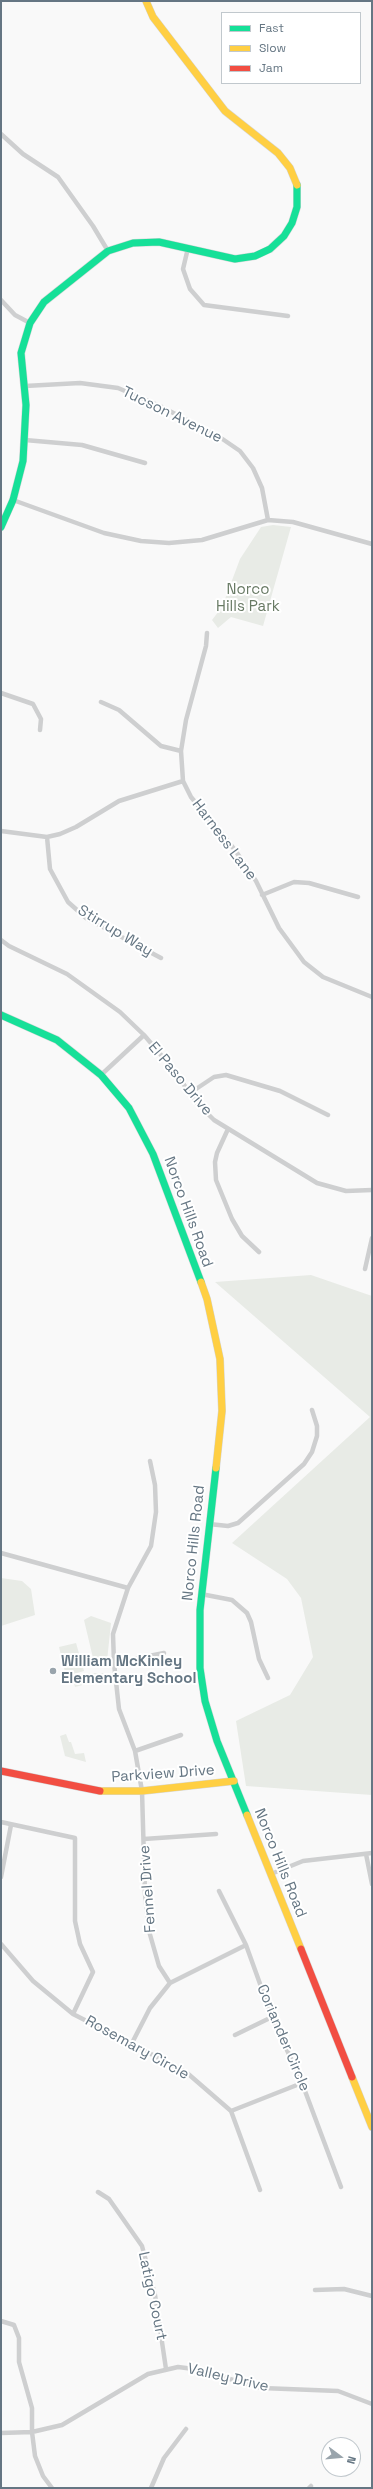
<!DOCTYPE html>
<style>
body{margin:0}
#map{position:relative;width:373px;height:2489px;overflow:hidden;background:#f9f9f9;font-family:"Space Grotesk",sans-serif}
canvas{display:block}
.frame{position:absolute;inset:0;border:2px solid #657683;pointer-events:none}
.legend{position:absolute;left:221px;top:12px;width:140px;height:72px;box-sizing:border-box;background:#fff;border:1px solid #c1c8cd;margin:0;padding:5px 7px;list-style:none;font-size:12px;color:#657683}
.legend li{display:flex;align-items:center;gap:8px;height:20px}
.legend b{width:20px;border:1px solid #c1c8cd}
.north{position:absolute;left:321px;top:2437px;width:40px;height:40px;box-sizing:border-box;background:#fff;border:1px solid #c1c8cd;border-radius:50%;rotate:106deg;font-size:11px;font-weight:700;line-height:16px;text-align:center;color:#657683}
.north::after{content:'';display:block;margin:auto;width:14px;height:18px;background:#99a4ac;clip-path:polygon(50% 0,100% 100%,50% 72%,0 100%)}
</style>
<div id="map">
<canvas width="373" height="2489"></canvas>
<div class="frame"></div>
<ul class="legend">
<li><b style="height:5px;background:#16e098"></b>Fast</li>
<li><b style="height:5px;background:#ffcf43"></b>Slow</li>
<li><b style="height:5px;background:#f24e42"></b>Jam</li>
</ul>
<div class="north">N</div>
</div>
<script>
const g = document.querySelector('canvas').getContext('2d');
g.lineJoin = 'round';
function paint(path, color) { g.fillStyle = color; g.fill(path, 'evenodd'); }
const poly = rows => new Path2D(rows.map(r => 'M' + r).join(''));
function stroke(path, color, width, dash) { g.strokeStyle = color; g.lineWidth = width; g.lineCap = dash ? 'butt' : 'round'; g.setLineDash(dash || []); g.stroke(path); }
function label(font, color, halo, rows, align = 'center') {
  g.font = font + ' "Space Grotesk",sans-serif'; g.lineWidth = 4; g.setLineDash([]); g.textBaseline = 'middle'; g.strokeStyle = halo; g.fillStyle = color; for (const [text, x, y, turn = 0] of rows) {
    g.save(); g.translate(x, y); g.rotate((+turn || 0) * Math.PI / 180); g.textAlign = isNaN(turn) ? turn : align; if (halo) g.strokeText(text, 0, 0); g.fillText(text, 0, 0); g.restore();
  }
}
paint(poly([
 [273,525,291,527,263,626,231,617,218,628,212,620,222,607,240,559,261,527],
 [311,1275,372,1296,372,1795,246,1786,236,1721,290,1695,313,1657,301,1598,287,1579,232,1543,370,1417,215,1282],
 [1,1578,22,1581,31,1589,35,1615,1,1626],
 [91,1616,111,1623,107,1661,93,1658,84,1620],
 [76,1643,84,1671,66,1676,59,1647],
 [88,1673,105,1673,105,1679,75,1687,72,1677],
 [66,1734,69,1742,71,1742,75,1754,84,1753,86,1762,65,1756,60,1736]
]), '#e8ebe6');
const fast = poly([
 [1,527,13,500,23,461,26,405,21,353,30,323,44,302,108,251,133,243,159,242,235,259,255,256,270,249,284,236,292,223,297,207,297,185],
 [1,1015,57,1040,101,1075,129,1108,153,1154,201,1282],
 [216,1468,200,1610,200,1668,205,1701,217,1741,247,1815]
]);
const slow = poly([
 [146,1,153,17,225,111,278,153,290,168,297,185],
 [201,1282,207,1299,220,1359,222,1411,216,1468],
 [100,1791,142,1791,234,1781],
 [247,1815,301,1949],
 [352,2077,372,2127]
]);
const jam = poly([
 [1,1771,100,1791],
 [301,1949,352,2077]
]);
stroke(fast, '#d5d6d7', 8);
stroke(slow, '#d5d6d7', 8);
stroke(jam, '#d5d6d7', 8);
stroke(poly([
 [1,134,23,154,58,177,93,226,108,251],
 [188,248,183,269,190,289,204,305,288,316],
 [1,300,15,315,30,323],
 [25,386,80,383,118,388,160,406,221,438,240,451,253,468,262,488,268,520],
 [25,440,82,445,145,463],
 [13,500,104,533,141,541,169,543,202,540,268,520,293,522,372,544],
 [207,633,206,646,186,720,181,751,183,781,191,797,235,850,256,881,279,928,304,962,323,977,372,997],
 [1,693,33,704,41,719,40,730],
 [101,702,119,710,161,746,181,751],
 [1,831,47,837,60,834,76,827,119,801,183,781],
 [47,837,50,869,68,902,86,918,161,958],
 [262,895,294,882,309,883,358,897],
 [1,940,9,946,67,974,120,1012,144,1035,173,1069,196,1102,214,1120,317,1183,346,1191,372,1190],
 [101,1075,144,1035],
 [190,1093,214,1077,226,1075,280,1091,328,1115],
 [228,1129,217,1153,215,1162,216,1180,232,1219,242,1236,259,1252],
 [365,1269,372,1238],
 [150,1461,155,1485,156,1512,151,1546,128,1588,113,1634,114,1663,119,1709,135,1751,142,1791,145,1894,149,1931,159,1966,170,1983],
 [209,1524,228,1526,238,1523,304,1464,312,1452,317,1436,317,1426,312,1410],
 [1,1553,128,1588],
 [201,1594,232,1600,247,1613,251,1622,259,1659,268,1678],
 [114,1663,164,1653],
 [135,1751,181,1735],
 [1,1822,75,1838,75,1921,80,1944,93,1972,73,2014],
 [144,1839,216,1834],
 [366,1854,372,1884],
 [271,1874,303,1861,372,1853],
 [1,1877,11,1825],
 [219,1891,246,1945,272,2017,302,2083,341,2187],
 [1,1944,33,1981,73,2014,186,2072,231,2111,260,2190],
 [235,2035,272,2017],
 [132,2043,150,2008,170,1983,246,1945],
 [231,2111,302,2083],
 [98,2192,109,2199,142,2246,155,2295,166,2369],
 [315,2290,344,2289,372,2296],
 [1,2321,14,2325,19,2338,19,2362,32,2408,32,2432,35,2456,43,2476,52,2488],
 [1,2433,32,2432,62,2425,148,2374,178,2367,194,2369,262,2388,338,2391,372,2404],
 [151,2488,164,2458,186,2429],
 [309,2488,311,2486]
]), '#cecfd0', 4.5);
stroke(fast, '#16e098', 7);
stroke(slow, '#ffcf43', 7);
stroke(jam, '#f24e42', 7);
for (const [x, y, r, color] of [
 [53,1671,4,"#99a4ac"]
]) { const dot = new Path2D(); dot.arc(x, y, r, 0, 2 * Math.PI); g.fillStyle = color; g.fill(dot); stroke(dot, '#fff', 1.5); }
label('15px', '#657683', '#fff', [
 ["Tucson Avenue",172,415,26],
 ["Harness Lane",224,840,53],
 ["Stirrup Way",115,931,31],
 ["El Paso Drive",180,1079,50],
 ["Norco Hills Road",188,1212,70],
 ["Norco Hills Road",194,1543,-84],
 ["Parkview Drive",163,1774,-4],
 ["Norco Hills Road",280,1863,68],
 ["Fennel Drive",148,1889,-94],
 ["Coriander Circle",283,2038,67],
 ["Rosemary Circle",137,2048,29],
 ["Latigo Court",152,2296,78],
 ["Valley Drive",228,2378,13]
]);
label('15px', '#687a64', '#fff', [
 ["Norco",248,590],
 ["Hills Park",248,607]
]);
label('bold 15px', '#657683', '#fff', [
 ["William McKinley",61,1662],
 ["Elementary School",61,1679]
], 'left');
</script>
